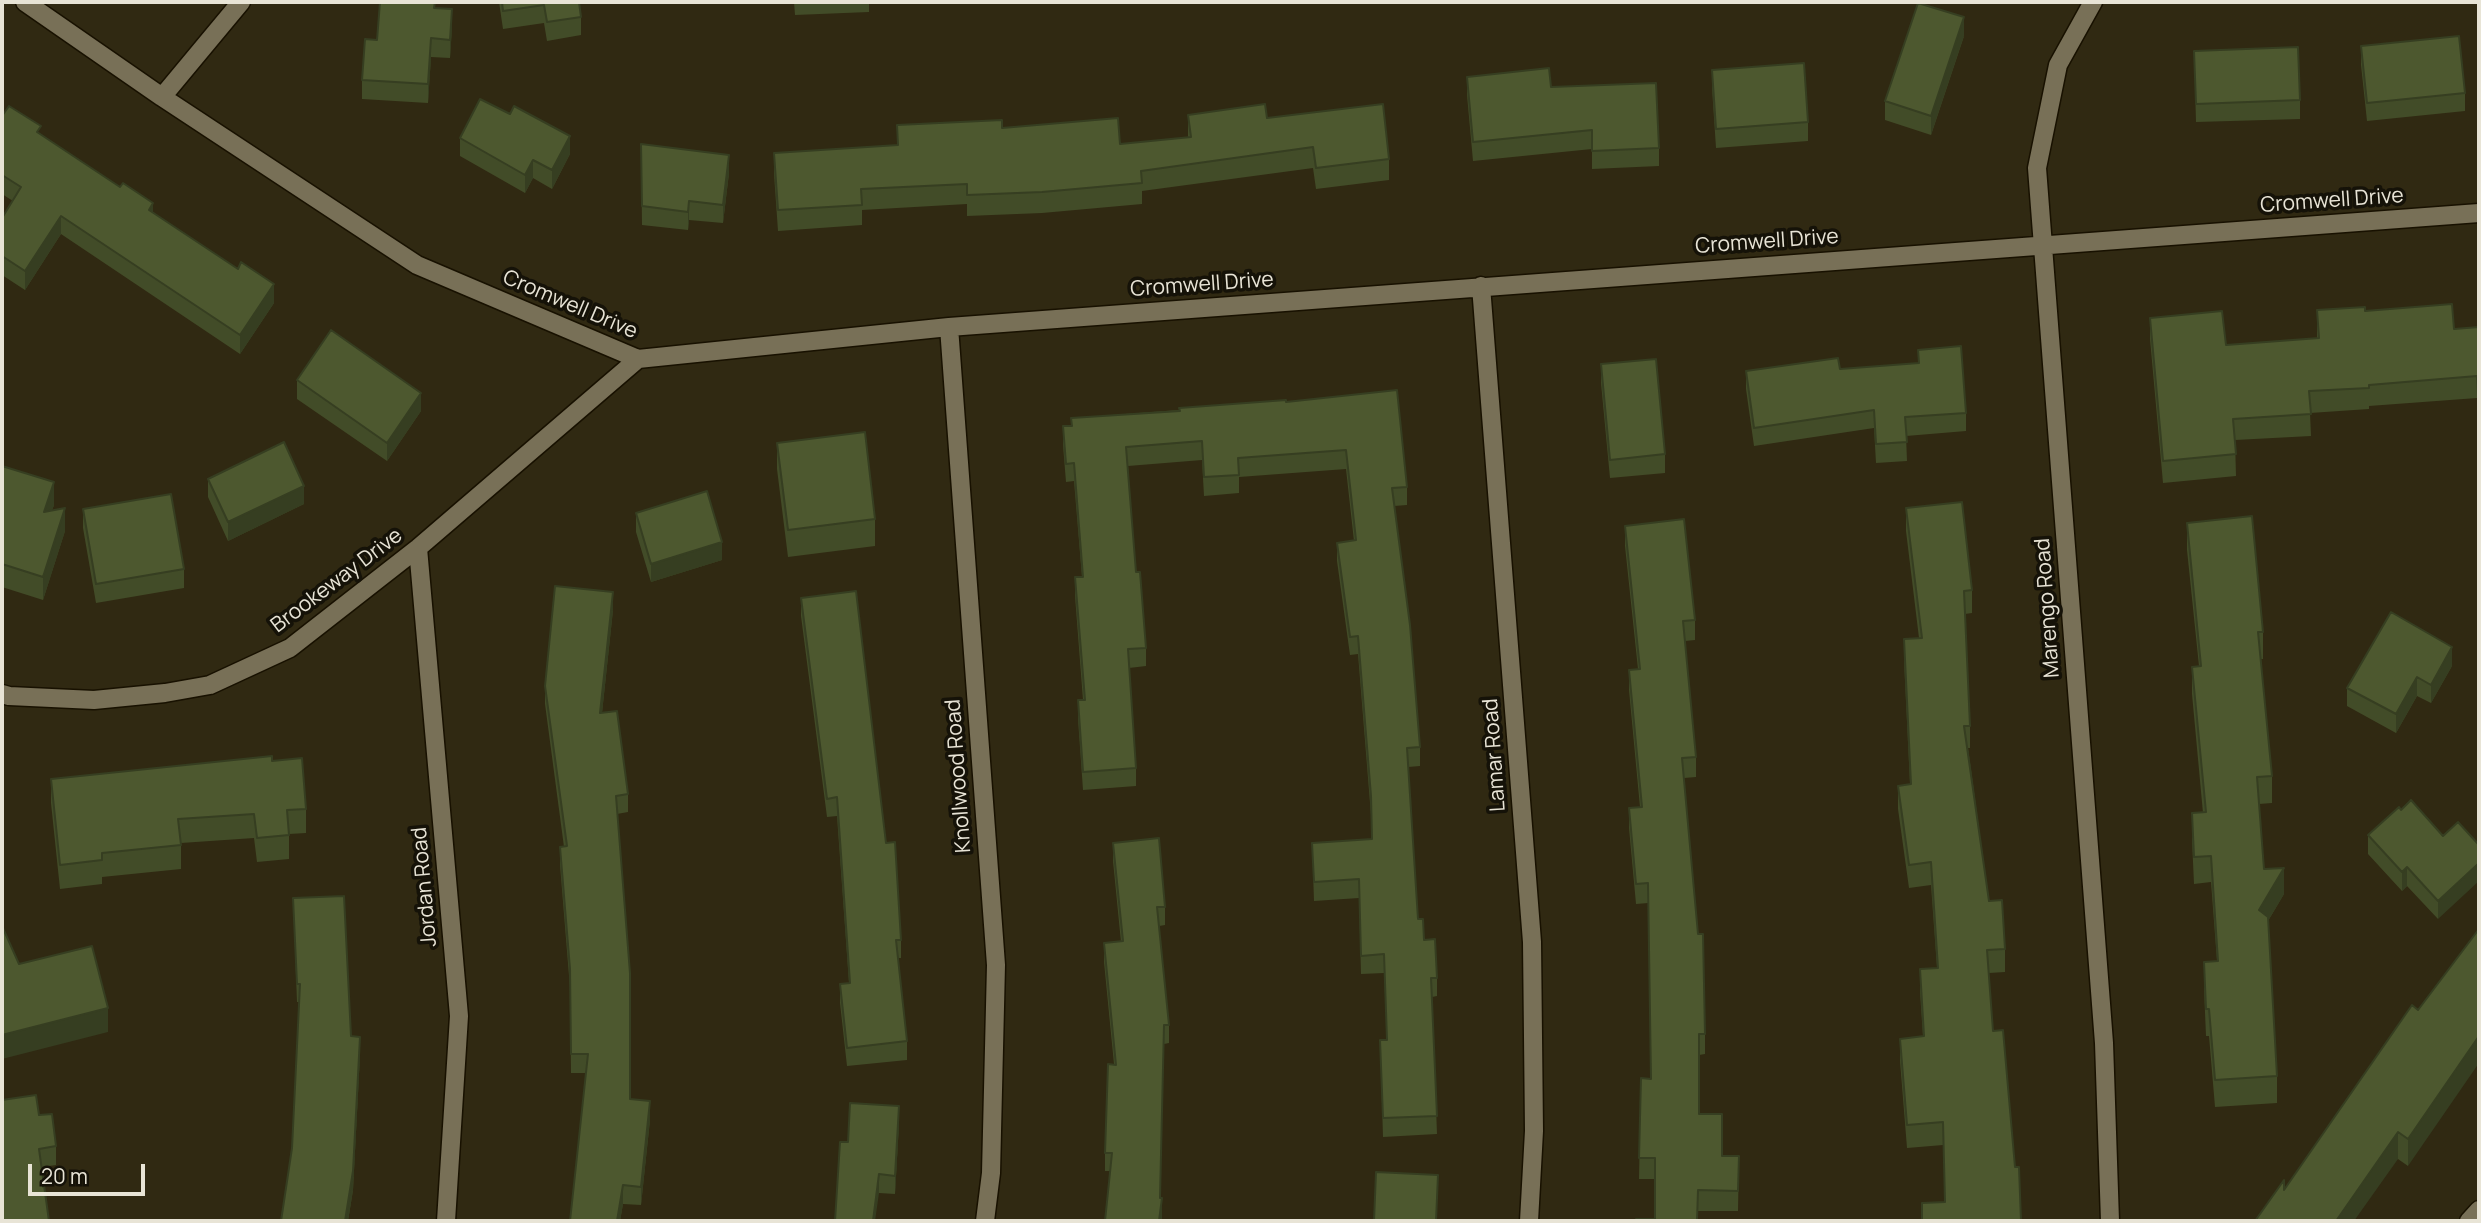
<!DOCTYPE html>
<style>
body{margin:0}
#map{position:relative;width:2481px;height:1223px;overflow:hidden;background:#302912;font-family:Manrope,sans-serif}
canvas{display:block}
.frame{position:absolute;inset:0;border:4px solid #e8e4d6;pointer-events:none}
.scale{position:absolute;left:28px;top:1164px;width:117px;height:32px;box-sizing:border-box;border:4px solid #e8e4d6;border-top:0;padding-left:9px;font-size:21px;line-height:24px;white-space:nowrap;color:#e8e4d6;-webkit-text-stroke:5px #151208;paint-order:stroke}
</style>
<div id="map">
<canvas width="2481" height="1223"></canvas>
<div class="frame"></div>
<div class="scale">20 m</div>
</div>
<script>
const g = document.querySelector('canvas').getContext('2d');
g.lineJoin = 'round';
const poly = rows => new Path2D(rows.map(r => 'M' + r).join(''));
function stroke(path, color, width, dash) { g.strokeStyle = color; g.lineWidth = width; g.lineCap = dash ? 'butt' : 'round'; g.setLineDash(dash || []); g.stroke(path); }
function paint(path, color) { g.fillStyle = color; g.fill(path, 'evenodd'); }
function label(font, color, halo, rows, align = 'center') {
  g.font = font + ' Manrope,sans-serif'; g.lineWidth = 7; g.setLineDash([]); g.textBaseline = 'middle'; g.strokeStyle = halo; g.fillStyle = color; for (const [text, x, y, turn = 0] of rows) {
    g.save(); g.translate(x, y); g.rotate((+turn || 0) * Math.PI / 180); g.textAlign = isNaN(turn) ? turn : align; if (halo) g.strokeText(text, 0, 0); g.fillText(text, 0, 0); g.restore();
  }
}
const minor = poly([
 [25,2,162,97,417,265,638,359,949,327,2479,213],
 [2093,2,2058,65,2037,168,2104,1043,2110,1221],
 [162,97,241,2],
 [1481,286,1532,942,1534,1131,1529,1221],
 [949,327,996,965,991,1173,985,1221],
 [418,548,459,1016,446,1221],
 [2,694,9,696,94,700,165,693,210,685,290,648,418,548,638,359],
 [2469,1221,2479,1210]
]);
stroke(minor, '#181100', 21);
stroke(minor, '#787057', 18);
paint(poly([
 [435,2,435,8,452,27,450,58,431,57,428,103,362,99,362,80,377,40],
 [499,2,579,2,581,17,581,35,547,41,544,23,503,29],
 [794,2,869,2,869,12,795,15],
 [1964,36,1931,135,1885,120,1885,101],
 [2361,46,2465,93,2465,111,2367,121,2361,65],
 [2194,51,2300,100,2300,119,2196,122],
 [1712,70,1808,122,1808,141,1716,148,1712,88],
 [1467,77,1551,87,1659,148,1659,166,1592,169,1592,149,1473,161,1467,95],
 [1188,115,1267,118,1389,159,1389,180,1316,189,1313,168,1142,191,1142,204,1042,213,967,216,967,204,862,210,862,225,778,231,774,174,774,153,897,145,897,125,1002,128,1120,144,1188,138],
 [2,116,41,134,153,213,274,303,240,354,61,234,25,290,2,275,2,218,13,201,2,194],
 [460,138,570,154,552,189,533,178,525,193,460,156],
 [641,144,729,173,723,223,689,220,688,230,642,225],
 [2317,310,2365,311,2454,329,2479,327,2479,416,2478,416,2477,398,2369,406,2369,409,2310,413,2311,436,2235,440,2236,476,2163,483,2150,339,2150,318,2226,345,2317,338],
 [1918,350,1966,413,1966,431,1906,436,1907,461,1876,463,1874,428,1754,446,1746,389,1746,371,1840,369,1918,363],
 [1601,364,1665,454,1665,473,1610,478,1601,383],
 [297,380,421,411,387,461,297,399],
 [1286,402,1407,487,1407,505,1394,506,1420,747,1420,766,1408,767,1418,919,1437,978,1437,996,1432,997,1437,1134,1383,1137,1380,1040,1387,1040,1384,973,1361,974,1359,898,1314,901,1312,843,1371,839,1371,815,1358,654,1350,655,1337,561,1337,543,1354,541,1346,469,1239,477,1239,493,1204,496,1202,460,1128,466,1136,572,1146,648,1146,666,1129,668,1136,768,1136,786,1083,790,1078,719,1078,700,1083,700,1075,596,1075,577,1082,577,1074,481,1066,482,1063,445,1063,426,1071,426,1071,418],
 [777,443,875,519,875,546,788,557,777,469],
 [2,466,54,505,52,510,65,531,43,600,2,587],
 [208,479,304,504,228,541,208,497],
 [1906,508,1972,590,1972,613,1965,614,1970,726,1970,748,1968,748,1989,901,2005,949,2005,972,1989,973,1945,1202,1943,1145,1907,1148,1900,1061,1900,1039,1923,1037,1920,992,1920,969,1937,968,1931,885,1909,888,1898,809,1898,786,1910,784,1904,661,1904,639,1919,638,1906,531],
 [83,509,184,569,184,588,96,603,83,528],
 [636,513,722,560,651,582,636,532],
 [2187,523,2263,632,2263,659,2261,659,2272,776,2272,803,2259,804,2264,869,2284,894,2268,921,2277,1076,2277,1103,2215,1107,2209,1036,2206,1036,2204,989,2204,962,2217,961,2211,882,2194,884,2192,840,2192,813,2203,813,2192,694,2192,667,2199,666,2187,550],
 [1625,526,1695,620,1695,640,1685,641,1696,757,1696,777,1684,778,1705,1034,1705,1054,1699,1055,1699,1114,1722,1156,1739,1156,1738,1211,1698,1211,1655,1219,1655,1179,1639,1179,1641,1078,1651,1079,1648,903,1636,904,1629,828,1629,808,1640,807,1629,690,1629,670,1638,669,1625,546],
 [801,598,886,843,901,940,901,958,898,958,907,1041,907,1060,847,1066,840,1003,840,984,849,983,837,816,827,817,801,616],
 [613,610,602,713,628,794,628,812,617,814,630,1099,650,1120,641,1205,623,1204,620,1221,570,1221,586,1073,571,1073,570,988,560,865,560,847,564,847,545,704,545,686],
 [2452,666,2431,703,2417,696,2396,733,2347,706,2347,688],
 [272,761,306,809,306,833,289,834,289,859,257,862,254,838,181,843,181,869,102,877,102,884,60,889,51,803,51,779],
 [2401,810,2443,836,2438,919,2407,886,2402,891,2368,854,2368,835],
 [1113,843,1165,907,1165,925,1159,926,1169,1025,1169,1043,1164,1044,1160,1198,1162,1221,1105,1221,1110,1171,1105,1171,1105,1153,1114,1064,1104,962,1104,943,1121,942,1113,861],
 [293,898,360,1055,353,1190,348,1221,281,1221,292,1148,299,1002,297,1002],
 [2412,1005,2408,1166,2398,1159,2284,1190],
 [39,1115,56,1146,56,1165,42,1167,2,1221],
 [899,1124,895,1194,879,1193,848,1142]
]), '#424c28');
paint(poly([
 [452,9,452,27,450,58,450,40],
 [1964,17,1964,36,1931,135,1931,116],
 [431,38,431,57,428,103,428,84],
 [570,136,570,154,552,189,552,170],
 [729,155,729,173,723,223,723,205],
 [533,160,533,178,525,193,525,175],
 [689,201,689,220,688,230,688,212],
 [153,203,153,221,149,210],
 [61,216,61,234,25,290,25,271],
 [274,284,274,303,240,354,240,335],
 [421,393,421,411,387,461,387,443],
 [54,482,54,505,44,535,44,512],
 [304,486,304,504,228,541,228,522],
 [65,508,65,531,43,600,43,577],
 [722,542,722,560,651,582,651,564],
 [613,592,613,610,600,732,600,713],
 [2452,647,2452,666,2431,703,2431,685],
 [2417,677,2417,696,2396,733,2396,714],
 [2479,863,2479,881,2438,919,2438,901],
 [2407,867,2407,886,2402,891,2402,872],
 [2284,868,2284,894,2259,936,2259,910],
 [108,1008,108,1032,2,1059,2,1035],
 [2479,1036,2479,1063,2408,1166,2408,1139],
 [360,1037,360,1055,353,1190,348,1221,345,1221],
 [650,1101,650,1120,641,1205,641,1187],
 [899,1106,899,1124,895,1194,895,1176],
 [2398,1132,2398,1159,2354,1221,2336,1221],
 [879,1174,879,1193,875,1221,873,1221],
 [623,1185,623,1204,620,1221,617,1221],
 [1162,1198,1162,1221,1159,1221]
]), '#363e21');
const building = poly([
 [380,2,435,2,434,8,452,9,450,40,431,38,428,84,362,80,365,39,377,40,380,2],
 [502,2,579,2,581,17,547,22,544,5,503,11,502,2],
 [1918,3,1964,17,1931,116,1885,101,1918,3],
 [2459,36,2465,93,2367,103,2361,46,2459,36],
 [2298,47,2300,100,2196,104,2194,51,2298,47],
 [1804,63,1808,122,1716,129,1712,70,1804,63],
 [1549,68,1551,87,1656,83,1659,148,1592,151,1592,130,1473,142,1467,77,1549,68],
 [480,99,510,114,514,106,570,136,552,170,533,160,525,175,460,138,480,99],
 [1265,104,1267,118,1383,104,1389,159,1316,168,1313,147,1141,171,1142,183,1042,192,967,195,967,184,861,189,862,205,778,210,774,153,898,145,897,125,1002,120,1002,128,1118,118,1120,144,1191,137,1188,115,1265,104],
 [9,106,41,126,37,132,120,187,123,183,153,203,149,210,238,269,241,262,274,284,240,335,61,216,25,271,2,256,2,218,21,187,2,175,2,116,9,106],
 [641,144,729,155,723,205,689,201,688,212,642,206,641,144],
 [2452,304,2454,329,2479,327,2479,395,2478,395,2477,376,2369,385,2369,388,2309,391,2311,414,2233,419,2236,454,2163,461,2150,318,2222,311,2226,345,2319,338,2317,310,2365,307,2365,311,2452,304],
 [331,330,421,393,387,443,297,380,331,330],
 [1961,346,1966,413,1905,417,1907,442,1876,444,1874,410,1754,428,1746,371,1838,358,1840,369,1919,363,1918,350,1961,346],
 [1656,359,1665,454,1610,460,1601,364,1656,359],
 [1397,390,1407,487,1392,488,1410,625,1420,747,1407,748,1418,919,1423,919,1424,940,1435,939,1437,978,1431,978,1437,1116,1383,1118,1380,1040,1387,1040,1384,954,1361,956,1359,879,1314,882,1312,843,1372,839,1371,796,1358,636,1350,637,1337,543,1356,540,1346,450,1238,458,1239,475,1204,477,1202,441,1126,447,1136,572,1140,572,1146,648,1128,649,1136,768,1083,772,1078,700,1085,700,1075,577,1083,577,1074,463,1066,464,1063,426,1072,426,1071,418,1180,411,1179,408,1286,400,1286,402,1397,390],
 [865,432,875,519,788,530,777,443,865,432],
 [284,442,304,486,228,522,208,479,284,442],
 [2,466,54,482,44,512,65,508,43,577,2,564,2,466],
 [707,491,722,542,651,564,636,513,707,491],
 [171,494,184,569,96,584,83,509,171,494],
 [1962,502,1972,590,1964,591,1970,726,1964,726,1989,901,2002,900,2005,949,1987,950,1993,1031,2003,1030,2015,1167,2019,1167,2021,1221,1922,1221,1922,1203,1945,1202,1943,1122,1907,1125,1900,1039,1924,1036,1920,969,1938,968,1931,862,1909,865,1898,786,1911,784,1904,639,1922,638,1906,508,1962,502],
 [2252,516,2263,632,2258,632,2272,776,2257,777,2264,869,2284,868,2259,910,2268,917,2277,1076,2215,1080,2209,1009,2206,1009,2204,962,2218,961,2211,856,2194,857,2192,813,2206,812,2192,667,2201,666,2187,523,2252,516],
 [1684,519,1695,620,1683,621,1696,757,1682,758,1698,934,1703,934,1705,1034,1699,1034,1699,1114,1722,1114,1722,1156,1739,1156,1738,1191,1698,1190,1697,1221,1636,1221,1636,1219,1655,1219,1655,1158,1639,1158,1641,1078,1651,1079,1648,883,1636,884,1629,808,1642,807,1629,670,1640,669,1625,526,1684,519],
 [555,586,613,592,600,713,617,711,628,794,616,796,630,973,630,1099,650,1101,641,1187,623,1185,617,1221,570,1221,588,1054,571,1054,570,969,560,847,567,846,545,686,555,586],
 [856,591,886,843,895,842,901,940,896,940,907,1041,847,1048,840,984,850,983,837,797,827,799,801,598,856,591],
 [2391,612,2452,647,2431,685,2417,677,2396,714,2347,688,2391,612],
 [272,756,272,761,302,758,306,809,287,810,289,835,257,838,254,814,178,819,181,845,102,853,102,860,60,865,51,779,272,756],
 [2411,800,2443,836,2458,822,2479,845,2479,863,2438,901,2407,867,2402,872,2368,835,2399,807,2401,810,2411,800],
 [1159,838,1165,907,1157,907,1169,1025,1164,1025,1160,1198,1162,1198,1159,1221,1105,1221,1112,1153,1105,1153,1108,1064,1116,1065,1104,943,1123,941,1113,843,1159,838],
 [344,896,351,1036,360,1037,353,1171,345,1221,281,1221,292,1148,300,984,297,984,293,898,344,896],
 [2,926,19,964,92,946,108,1008,2,1035,2,926],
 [2479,929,2479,1036,2408,1139,2398,1132,2336,1221,2255,1221,2284,1180,2284,1190,2412,1005,2418,1010,2479,929],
 [36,1095,39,1115,52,1114,56,1146,39,1149,49,1221,2,1221,2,1100,36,1095],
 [850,1103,899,1106,895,1176,879,1174,873,1221,835,1221,840,1142,848,1142,850,1103],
 [1376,1172,1438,1175,1436,1221,1374,1221,1376,1172]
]);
paint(building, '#4d582f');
stroke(building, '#363e21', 2);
label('21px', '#e8e4d6', '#151208', [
 ["Cromwell Drive",2332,201,-4],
 ["Cromwell Drive",1767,242,-4],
 ["Cromwell Drive",1202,285,-4],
 ["Cromwell Drive",570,305,23],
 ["Brookeway Drive",337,581,-37],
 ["Marengo Road",2048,608,-94],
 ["Lamar Road",1495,755,-94],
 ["Knollwood Road",959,776,-94],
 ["Jordan Road",425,887,-95]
]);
</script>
